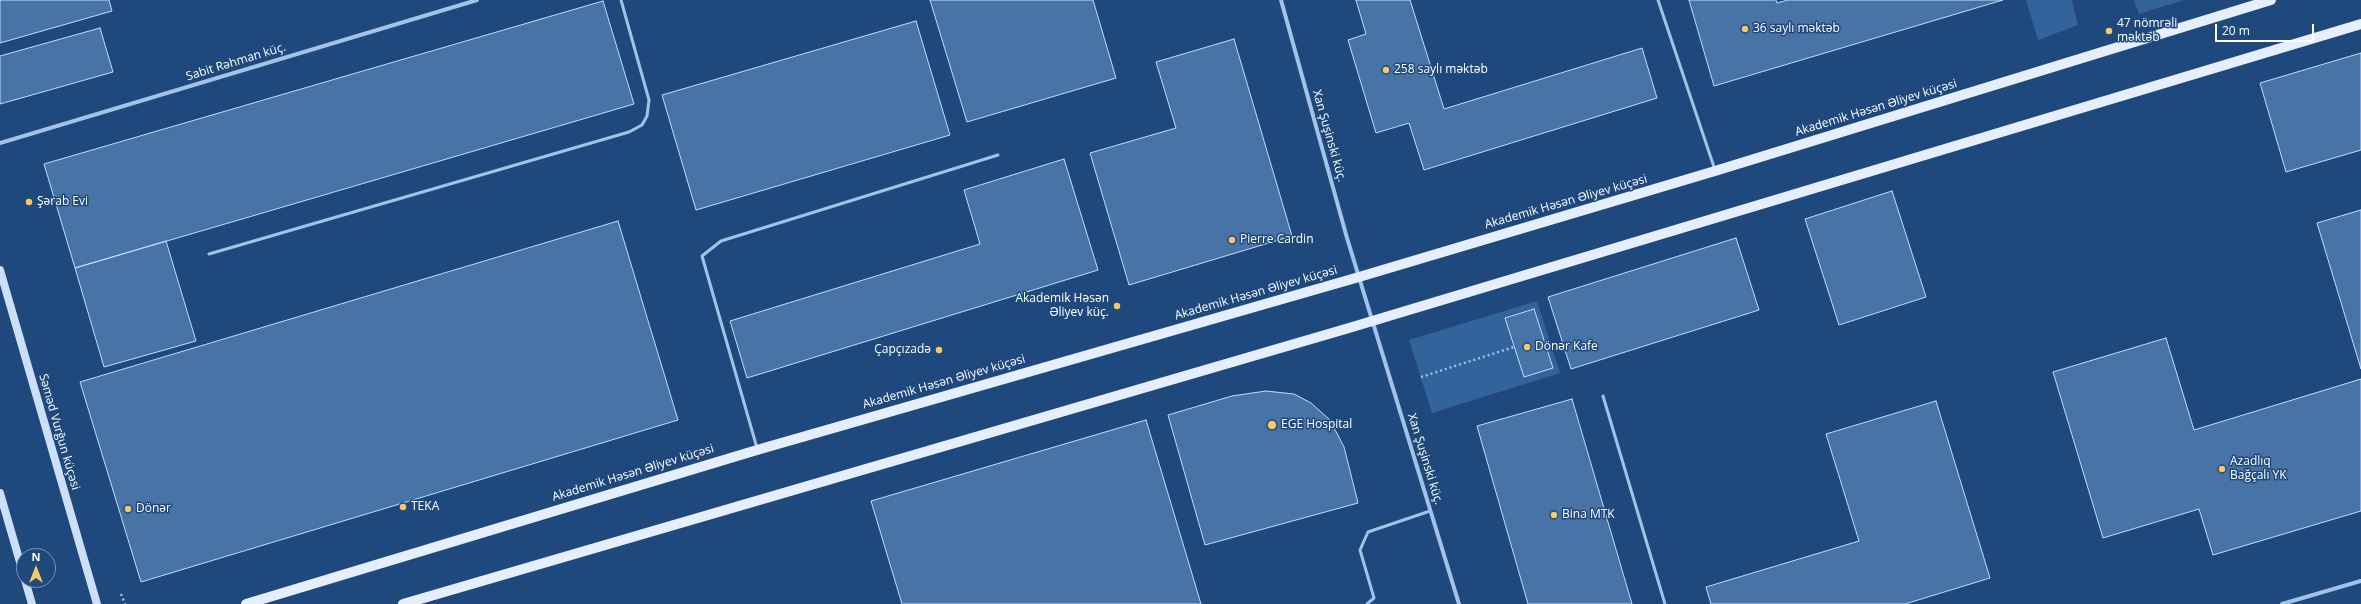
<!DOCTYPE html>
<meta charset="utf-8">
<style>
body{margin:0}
#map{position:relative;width:2361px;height:604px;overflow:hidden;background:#1f497d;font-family:"Open Sans",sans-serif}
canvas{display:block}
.north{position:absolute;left:16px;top:548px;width:40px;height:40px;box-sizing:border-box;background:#1f497d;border:1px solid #7992b1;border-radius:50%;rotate:0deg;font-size:11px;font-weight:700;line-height:16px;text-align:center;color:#fff}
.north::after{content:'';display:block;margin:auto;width:14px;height:18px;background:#f5c963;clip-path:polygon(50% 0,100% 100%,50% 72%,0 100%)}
.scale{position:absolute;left:2215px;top:24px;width:99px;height:18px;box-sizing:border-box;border:2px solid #fff;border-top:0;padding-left:5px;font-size:12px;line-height:14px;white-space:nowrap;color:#fff;-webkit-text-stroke:3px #1f497d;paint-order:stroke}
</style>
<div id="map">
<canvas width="2361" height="604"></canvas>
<div class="north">N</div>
<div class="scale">20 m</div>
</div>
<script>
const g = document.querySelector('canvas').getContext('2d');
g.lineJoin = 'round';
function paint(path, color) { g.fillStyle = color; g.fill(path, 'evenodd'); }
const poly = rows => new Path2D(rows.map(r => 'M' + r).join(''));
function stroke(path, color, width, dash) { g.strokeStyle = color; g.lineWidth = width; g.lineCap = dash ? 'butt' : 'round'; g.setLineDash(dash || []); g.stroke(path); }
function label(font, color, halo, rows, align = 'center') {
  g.font = font + ' "Open Sans",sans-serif'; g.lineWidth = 3; g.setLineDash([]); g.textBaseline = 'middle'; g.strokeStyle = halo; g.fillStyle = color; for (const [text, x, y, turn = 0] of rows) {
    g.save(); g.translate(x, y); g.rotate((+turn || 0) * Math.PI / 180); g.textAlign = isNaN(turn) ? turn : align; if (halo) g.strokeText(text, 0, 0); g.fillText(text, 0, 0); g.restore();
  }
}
paint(poly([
 [2026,0,2072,0,2078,25,2038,40],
 [2134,0,2184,0,2139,14],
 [1537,301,1560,373,1432,413,1409,340]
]), '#32639b');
const building = poly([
 [0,0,109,0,112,11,0,43,0,0],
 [930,0,1093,0,1116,78,967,122,930,0],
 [1356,0,1410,0,1444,109,1642,48,1657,98,1424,170,1409,123,1376,133,1348,40,1366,34,1356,0],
 [1689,0,1776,0,1777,3,1788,0,2003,0,1714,86,1689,0],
 [603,1,634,104,75,268,44,164,603,1],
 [916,21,950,135,696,210,662,95,916,21],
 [100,28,113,72,0,104,0,56,100,28],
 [1234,39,1292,236,1129,285,1090,153,1176,128,1156,62,1234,39],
 [2361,53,2361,150,2286,172,2260,83,2361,53],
 [1064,159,1098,270,747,378,730,321,980,244,964,190,1064,159],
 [1892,191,1926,297,1839,325,1805,219,1892,191],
 [2361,210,2361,369,2317,223,2361,210],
 [618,221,678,420,141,582,80,382,618,221],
 [1736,238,1759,310,1571,369,1548,297,1736,238],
 [166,241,196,341,104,367,75,268,166,241],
 [1534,309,1553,368,1524,377,1505,318,1534,309],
 [2166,338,2194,430,2361,379,2361,511,2213,555,2199,509,2103,538,2053,372,2166,338],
 [1266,391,1294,394,1311,403,1330,420,1344,447,1358,503,1205,545,1168,415,1232,396,1266,391],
 [1572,399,1632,604,1528,604,1477,426,1572,399],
 [1936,401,1990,578,1905,604,1711,604,1706,587,1859,541,1826,434,1936,401],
 [1146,420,1201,604,902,604,871,501,1146,420]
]);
paint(building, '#4873a7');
stroke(building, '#c6dcf5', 1);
stroke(poly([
 [1421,377,1514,347],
 [121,594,125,604]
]), '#a3c2e7', 2.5, [2, 3]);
stroke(poly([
 [1658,0,1715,170],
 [209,254,629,132,642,125,647,116,649,100,621,0],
 [1603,396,1665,604],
 [757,448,702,256,721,241,998,155],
 [1367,604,1374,598,1360,550,1368,532,1430,511]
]), '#a3c2e7', 3);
stroke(poly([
 [1281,0,1347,238,1459,604],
 [0,143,477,0],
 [2282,604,2361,581]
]), '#a3c2e7', 4);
stroke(poly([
 [0,270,97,604],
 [0,493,24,576],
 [25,580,32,604]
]), '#cddff6', 8);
stroke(poly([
 [246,604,757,450,1359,277,1715,171,2271,0],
 [403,604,1349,328,2361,24]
]), '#e4eefd', 10);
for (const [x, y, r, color] of [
 [1745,29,4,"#f5c963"],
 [2109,31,4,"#f5c963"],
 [1386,70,4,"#f5c963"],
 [29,202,4,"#f5c963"],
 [1232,240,4,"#f5c963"],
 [1117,306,4,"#f5c963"],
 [1527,347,4,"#f5c963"],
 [939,350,4,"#f5c963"],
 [1272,425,5,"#f5c963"],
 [2222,469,4,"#f5c963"],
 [403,507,4,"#f5c963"],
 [128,509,4,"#f5c963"],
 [1554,515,4,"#f5c963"]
]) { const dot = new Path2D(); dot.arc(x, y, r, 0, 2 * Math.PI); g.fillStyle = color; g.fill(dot); stroke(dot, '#1f497d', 1.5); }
label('12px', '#fff', '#1f497d', [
 ["47 nömrəli",2117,24],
 ["məktəb",2117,38],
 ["36 saylı məktəb",1753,29],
 ["258 saylı məktəb",1394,70],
 ["Şərab Evi",37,202],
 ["Pierre Cardin",1240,240],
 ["Akademik Həsən",1109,299,"right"],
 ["Əliyev küç.",1109,313,"right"],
 ["Dönər Kafe",1535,347],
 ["Çapçızadə",931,350,"right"],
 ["EGE Hospital",1281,425],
 ["Azadlıq",2230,462],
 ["Bağçalı YK",2230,476],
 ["TEKA",411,507],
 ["Dönər",136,509],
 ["Bina MTK",1562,515]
], 'left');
label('12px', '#fff', '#1f497d', [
 ["Sabit Rəhman küç.",236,62,-17],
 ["Akademik Həsən Əliyev küçəsi",1876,108,-17],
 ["Xan Şuşinski küç.",1329,136,74],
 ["Akademik Həsən Əliyev küçəsi",1566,202,-16],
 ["Akademik Həsən Əliyev küçəsi",1256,293,-16],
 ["Akademik Həsən Əliyev küçəsi",944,382,-16],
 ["Səməd Vurğun küçəsi",59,432,74],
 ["Xan Şuşinski küç.",1425,459,73],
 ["Akademik Həsən Əliyev küçəsi",633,473,-17]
]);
</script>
